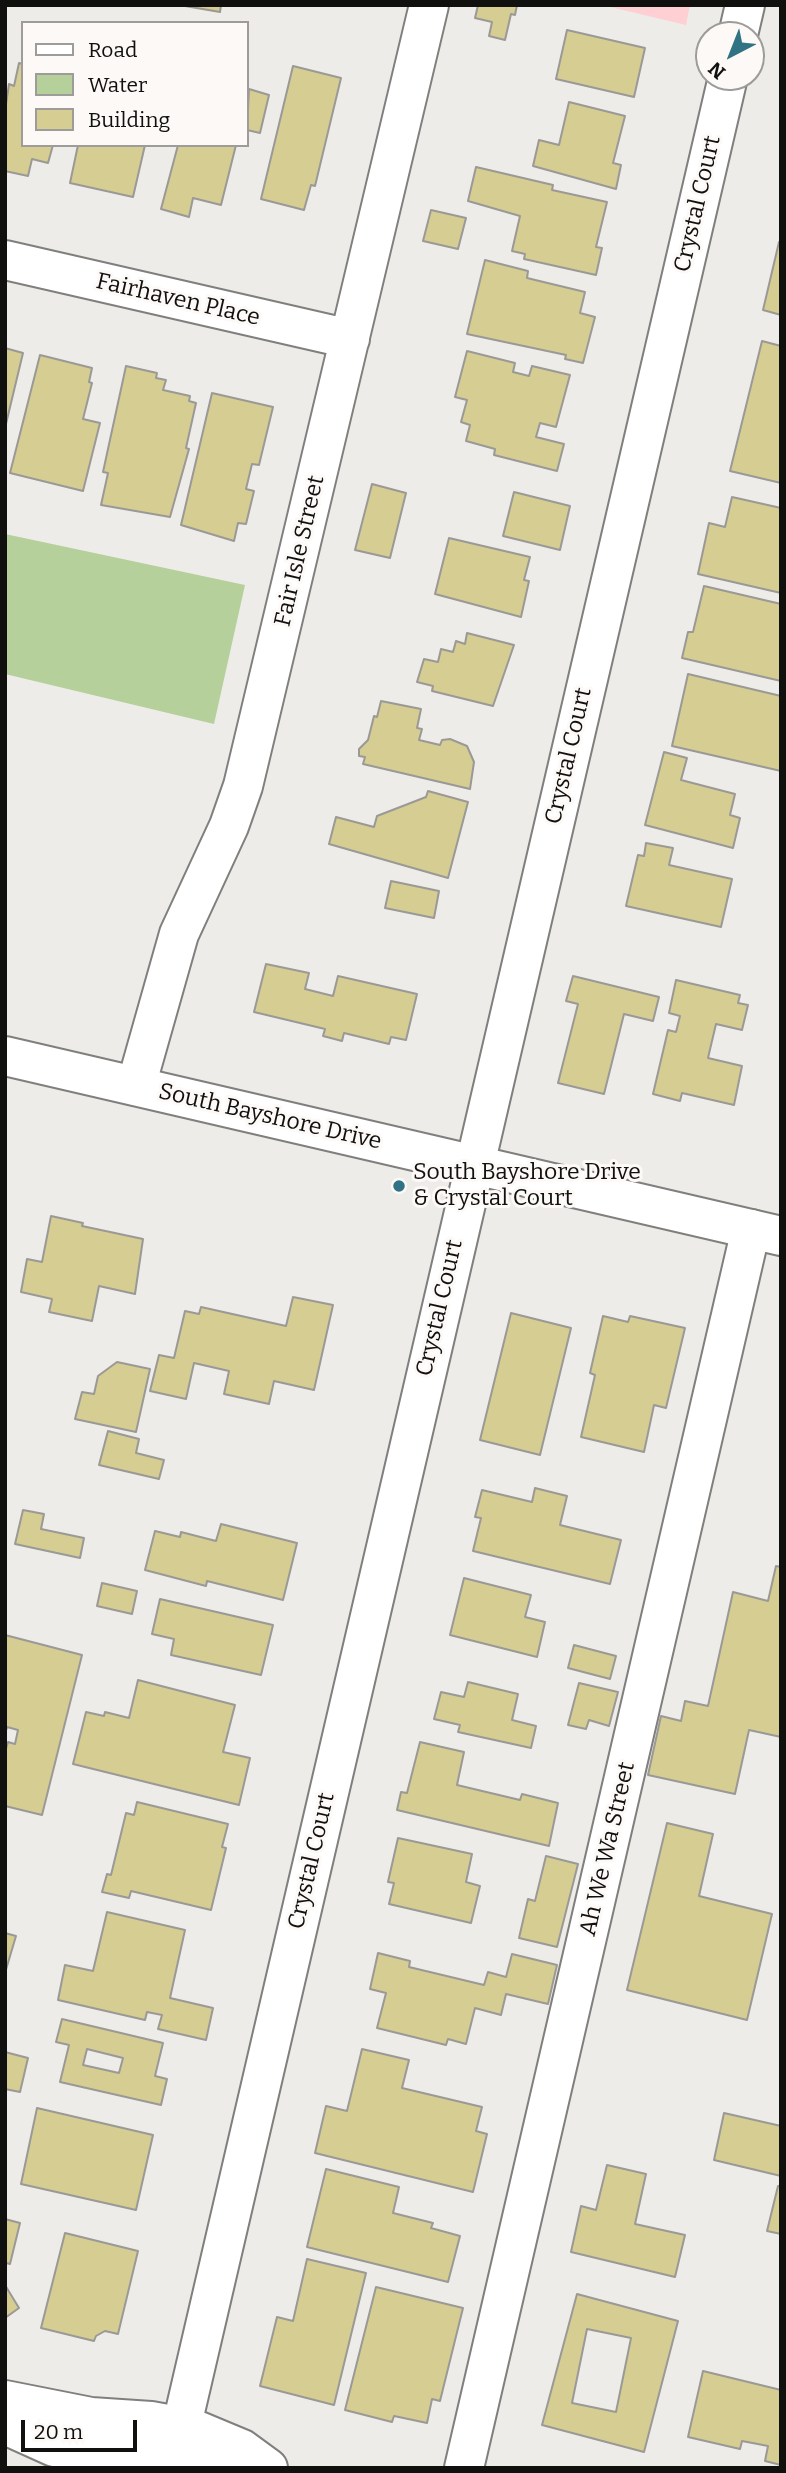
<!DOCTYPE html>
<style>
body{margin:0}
#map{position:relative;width:786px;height:2473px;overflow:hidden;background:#eeece9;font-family:Bitter,serif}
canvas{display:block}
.frame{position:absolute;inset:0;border:7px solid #10100f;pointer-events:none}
.legend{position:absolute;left:21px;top:21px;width:228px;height:126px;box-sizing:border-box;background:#fcf9f7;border:2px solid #9e9c9a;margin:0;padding:9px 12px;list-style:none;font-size:21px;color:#10100f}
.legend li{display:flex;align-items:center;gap:14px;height:35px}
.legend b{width:35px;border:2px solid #9e9c9a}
.north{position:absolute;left:695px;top:21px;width:70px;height:70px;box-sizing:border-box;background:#fcf9f7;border:2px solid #9e9c9a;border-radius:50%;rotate:222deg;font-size:19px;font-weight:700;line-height:28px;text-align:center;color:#10100f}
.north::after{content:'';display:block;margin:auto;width:24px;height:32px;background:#307384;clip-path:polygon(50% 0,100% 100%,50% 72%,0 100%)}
.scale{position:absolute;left:21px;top:2420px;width:116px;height:32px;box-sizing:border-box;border:4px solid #10100f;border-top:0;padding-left:9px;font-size:21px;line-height:24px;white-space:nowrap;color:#10100f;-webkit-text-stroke:5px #fcf9f7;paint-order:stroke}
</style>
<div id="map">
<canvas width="786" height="2473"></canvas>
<div class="frame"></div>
<ul class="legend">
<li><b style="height:9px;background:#fff"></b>Road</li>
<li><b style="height:19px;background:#b5d09a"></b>Water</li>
<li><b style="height:19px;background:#d6cd92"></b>Building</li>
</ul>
<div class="north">N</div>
<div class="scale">20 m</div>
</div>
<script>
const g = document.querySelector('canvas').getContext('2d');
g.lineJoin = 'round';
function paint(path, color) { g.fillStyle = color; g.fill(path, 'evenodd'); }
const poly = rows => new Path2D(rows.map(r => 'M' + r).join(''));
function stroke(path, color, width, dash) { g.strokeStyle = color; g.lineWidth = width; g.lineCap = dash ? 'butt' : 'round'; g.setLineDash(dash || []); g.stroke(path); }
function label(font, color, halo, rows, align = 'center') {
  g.font = font + ' Bitter,serif'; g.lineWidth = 6; g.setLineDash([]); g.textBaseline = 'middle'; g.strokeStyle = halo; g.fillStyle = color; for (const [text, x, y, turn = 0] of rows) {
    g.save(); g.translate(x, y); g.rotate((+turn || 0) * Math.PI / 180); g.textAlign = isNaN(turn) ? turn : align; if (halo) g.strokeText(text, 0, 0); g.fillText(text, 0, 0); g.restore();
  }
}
paint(poly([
 [602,5,690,5,686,25]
]), '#fecfd3');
paint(poly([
 [5,534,245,585,214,724,5,674]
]), '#b5d09a');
const building = poly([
 [179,5,221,5,220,12,179,5],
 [478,5,517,5,515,15,511,14,505,40,489,36,492,22,475,18,478,5],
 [567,30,645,48,634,97,556,79,567,30],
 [19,63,23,64,23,145,53,145,48,163,32,159,28,176,5,171,5,111,9,84,14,86,19,63],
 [293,66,341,78,315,186,311,185,304,210,261,199,293,66],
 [249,89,269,95,260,133,247,130,249,89],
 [569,102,625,116,613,163,621,165,616,189,533,166,539,140,559,145,569,102],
 [78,145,145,145,133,197,70,183,78,145],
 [178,145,236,145,221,205,193,198,189,217,161,209,178,145],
 [476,167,553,185,552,190,607,202,596,247,602,248,596,275,524,259,525,254,512,251,520,216,468,201,476,167],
 [431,210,466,218,458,249,423,241,431,210],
 [779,242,781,242,781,315,763,310,779,242],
 [485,260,528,271,527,278,585,292,580,313,595,317,583,363,565,359,566,355,467,334,485,260],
 [762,341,781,346,781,483,730,471,762,341],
 [5,348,23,353,5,428,5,348],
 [467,351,515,363,513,372,529,376,532,366,570,375,556,427,540,423,536,437,564,444,557,471,494,455,495,449,466,441,470,425,461,422,467,400,455,397,467,351],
 [40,355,92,368,89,382,92,383,83,419,100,423,83,491,10,473,40,355],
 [126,366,157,373,156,378,166,380,163,390,190,396,189,401,196,403,186,448,189,449,170,517,101,505,108,473,103,472,126,366],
 [212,393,273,407,259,465,252,464,246,489,254,491,246,524,238,523,234,541,181,525,212,393],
 [372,484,406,493,390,558,355,550,372,484],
 [514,492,570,506,560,550,503,536,514,492],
 [732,497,781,508,781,593,698,574,709,523,725,527,732,497],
 [449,538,530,557,524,580,529,581,521,617,435,594,449,538],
 [704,586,781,604,781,681,682,658,688,632,693,632,704,586],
 [467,633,514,645,493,706,432,691,433,686,417,682,424,659,438,662,441,649,453,652,456,641,465,644,467,633],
 [688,674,781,696,781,771,672,746,688,674],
 [381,701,421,709,417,728,422,729,419,740,440,745,442,740,450,739,467,746,474,762,470,789,363,764,365,757,359,756,359,749,368,740,374,716,377,717,381,701],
 [664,752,687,758,681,780,735,794,730,815,740,818,733,848,645,825,664,752],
 [428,791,468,802,448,878,329,844,336,817,374,827,377,816,426,797,428,791],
 [646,843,673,848,669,865,732,879,721,927,626,906,638,855,644,856,646,843],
 [391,881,439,891,434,918,385,908,391,881],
 [266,964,309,973,305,989,333,996,338,976,417,994,406,1040,391,1037,389,1044,344,1033,342,1041,323,1036,325,1029,254,1012,266,964],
 [573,976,659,997,653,1021,624,1014,604,1094,558,1083,578,1004,566,1001,573,976],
 [676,980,740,995,738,1003,748,1005,742,1030,716,1024,708,1058,742,1066,734,1105,682,1093,680,1101,653,1094,668,1030,676,1032,680,1016,669,1013,676,980],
 [51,1216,83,1223,82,1226,143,1239,135,1294,99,1286,92,1321,49,1312,52,1299,21,1292,27,1259,42,1262,51,1216],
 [293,1297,333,1305,314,1390,274,1381,269,1404,224,1394,229,1371,194,1363,186,1399,150,1391,159,1355,174,1358,185,1311,199,1314,201,1307,286,1326,293,1297],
 [511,1313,571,1328,540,1455,480,1440,511,1313],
 [603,1316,628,1322,630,1316,685,1328,666,1408,654,1405,644,1452,581,1437,595,1375,590,1373,603,1316],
 [117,1362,150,1369,136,1432,75,1419,82,1392,94,1394,98,1376,117,1362],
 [108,1431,139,1439,136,1453,164,1460,159,1479,99,1465,108,1431],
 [535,1488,567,1496,560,1525,621,1540,610,1584,473,1551,481,1518,475,1517,482,1490,532,1502,535,1488],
 [23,1510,44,1514,41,1529,84,1538,80,1558,15,1544,23,1510],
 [221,1524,297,1543,283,1600,207,1581,206,1586,145,1570,155,1531,180,1537,181,1532,216,1541,221,1524],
 [776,1566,781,1567,781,1737,749,1730,735,1794,648,1775,661,1716,681,1721,685,1701,708,1706,733,1592,768,1601,776,1566],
 [464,1578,531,1595,525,1617,545,1622,537,1657,450,1635,464,1578],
 [102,1583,137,1591,132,1614,97,1606,102,1583],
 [160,1599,273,1625,261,1675,171,1655,174,1639,152,1634,160,1599],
 [5,1635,82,1655,42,1815,5,1806,5,1752,8,1742,15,1744,18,1730,7,1727,5,1734,5,1635],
 [574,1645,616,1656,610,1679,568,1668,574,1645],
 [138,1680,235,1705,223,1752,250,1758,239,1805,73,1764,86,1712,104,1716,105,1712,129,1718,138,1680],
 [468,1682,518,1694,512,1720,536,1726,531,1748,458,1732,460,1725,434,1719,441,1692,464,1697,468,1682],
 [579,1683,618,1692,609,1726,589,1720,586,1729,568,1725,579,1683],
 [420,1742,464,1752,457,1785,520,1800,522,1794,558,1803,549,1846,397,1810,401,1792,407,1793,420,1742],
 [137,1802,228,1824,222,1847,226,1848,211,1910,131,1891,129,1898,102,1892,107,1874,111,1875,126,1813,134,1815,137,1802],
 [667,1823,713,1834,699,1896,772,1914,747,2020,627,1990,667,1823],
 [398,1838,472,1854,466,1882,480,1886,471,1923,389,1904,394,1883,388,1882,398,1838],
 [546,1856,578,1864,557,1947,519,1938,528,1899,535,1901,546,1856],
 [107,1912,185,1930,170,1998,213,2008,206,2040,158,2029,162,2015,147,2012,145,2020,58,2000,65,1965,93,1971,107,1912],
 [5,1933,16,1936,5,1973,5,1933],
 [378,1953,410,1961,409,1967,484,1985,488,1972,506,1977,512,1954,557,1965,548,2004,506,1994,501,2015,475,2008,466,2044,448,2039,446,2045,377,2028,386,1993,370,1989,378,1953],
 [62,2019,163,2043,155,2076,167,2079,161,2105,60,2082,69,2045,56,2042,62,2019],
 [87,2049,123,2058,119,2073,83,2065,87,2049],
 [362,2049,409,2060,402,2088,482,2107,476,2131,487,2134,473,2192,315,2153,326,2106,347,2111,362,2049],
 [5,2052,28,2058,20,2092,5,2089,5,2052],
 [37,2108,153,2135,136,2210,21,2184,37,2108],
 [724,2113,781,2126,781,2176,714,2160,724,2113],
 [607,2165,646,2174,635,2224,685,2235,675,2277,571,2252,581,2206,596,2210,607,2165],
 [326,2169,399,2187,393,2213,433,2223,431,2228,460,2236,448,2282,307,2247,326,2169],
 [778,2186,781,2186,781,2234,767,2231,778,2186],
 [5,2219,20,2223,10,2264,6,2263,5,2267,5,2219],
 [65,2233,138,2251,118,2334,105,2331,96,2336,94,2341,41,2328,65,2233],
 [307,2259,366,2273,334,2405,260,2386,277,2317,293,2321,307,2259],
 [5,2285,19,2308,5,2318,5,2285],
 [376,2287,463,2308,440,2401,432,2399,427,2423,394,2416,392,2422,345,2410,376,2287],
 [577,2294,678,2321,644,2452,542,2425,577,2294],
 [587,2329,631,2338,616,2412,572,2403,587,2329],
 [703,2371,781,2390,781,2465,765,2461,768,2446,742,2441,740,2449,688,2437,703,2371]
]);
paint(building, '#d6cd92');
stroke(building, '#9a9996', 2);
const street = poly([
 [738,35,745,5],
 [5,260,350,339],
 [136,1086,179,934,229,826,243,786,429,5],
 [174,2459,728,77],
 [464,2468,751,1229]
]);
const secondary = poly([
 [5,1056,781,1236],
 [5,2400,91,2417,151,2421,194,2429,242,2449,268,2468],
 [5,2425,54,2447,174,2459,223,2468]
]);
stroke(street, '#817f7d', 42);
stroke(secondary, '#817f7d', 42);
stroke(street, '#fff', 38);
stroke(secondary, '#fff', 38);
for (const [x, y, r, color] of [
 [399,1186,7,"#307384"]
]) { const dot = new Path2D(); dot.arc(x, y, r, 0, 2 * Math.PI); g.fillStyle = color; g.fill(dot); stroke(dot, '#fcf9f7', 2.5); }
label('23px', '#10100f', '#fcf9f7', [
 ["Crystal Court",698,204,-77],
 ["Fairhaven Place",178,300,13],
 ["Fair Isle Street",300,551,-77],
 ["Crystal Court",569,756,-77],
 ["South Bayshore Drive",270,1117,13],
 ["Crystal Court",440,1308,-77],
 ["Ah We Wa Street",608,1849,-77],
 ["Crystal Court",312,1861,-77]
]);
label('23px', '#10100f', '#fcf9f7', [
 ["South Bayshore Drive",413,1173],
 ["& Crystal Court",413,1199]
], 'left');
</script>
